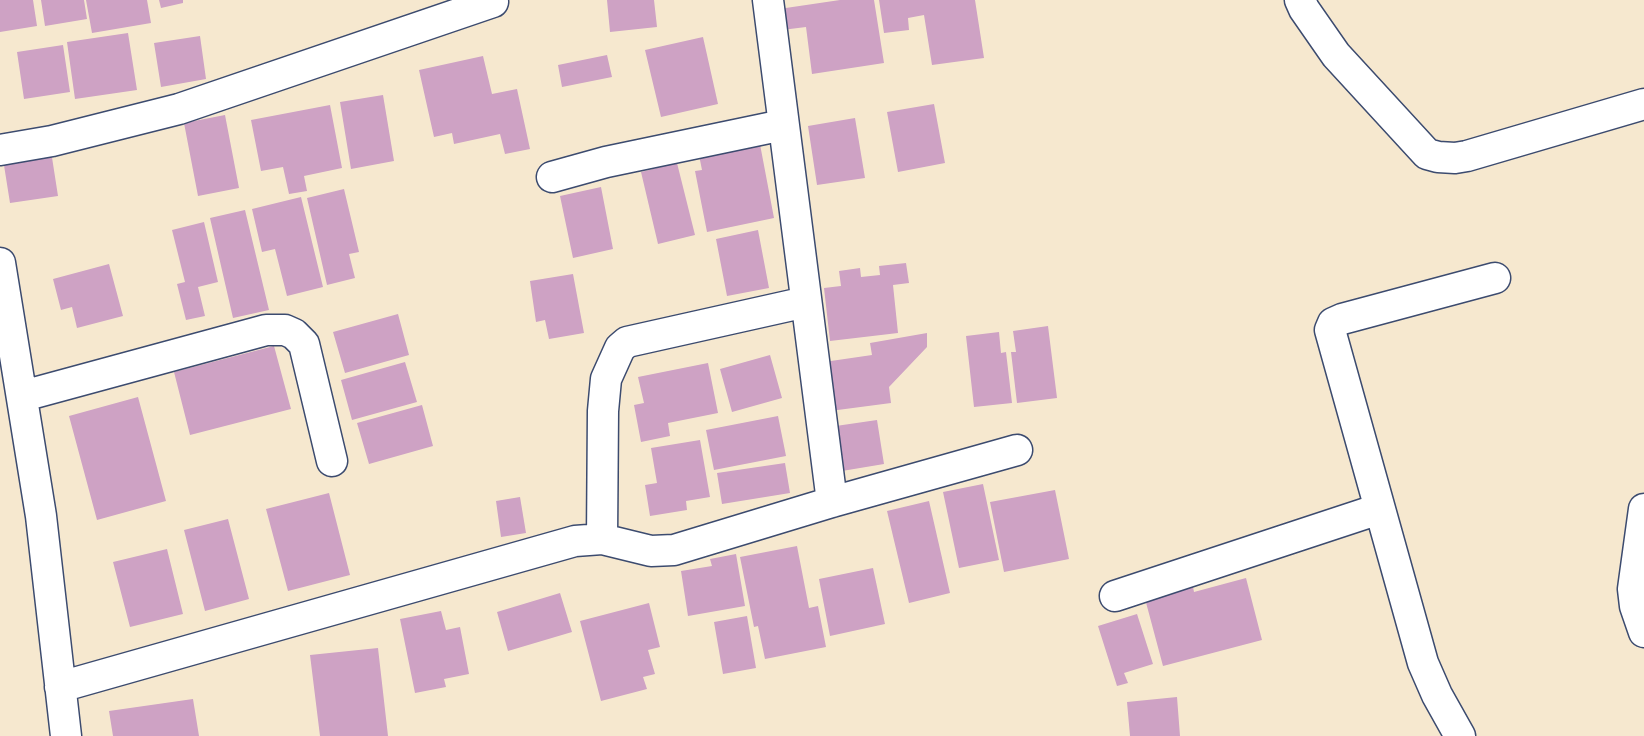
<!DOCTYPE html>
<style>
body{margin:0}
canvas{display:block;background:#f6e8cf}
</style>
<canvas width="1644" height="736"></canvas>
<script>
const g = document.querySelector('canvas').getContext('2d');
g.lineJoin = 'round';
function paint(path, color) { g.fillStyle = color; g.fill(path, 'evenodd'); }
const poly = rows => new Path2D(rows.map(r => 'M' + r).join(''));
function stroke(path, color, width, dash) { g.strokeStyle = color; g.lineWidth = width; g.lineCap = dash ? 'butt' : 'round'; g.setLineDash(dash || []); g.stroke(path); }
paint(poly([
 [0,0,33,0,37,26,0,32],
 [41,0,84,0,87,19,45,26],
 [86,0,147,0,151,23,92,33],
 [159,0,183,0,183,3,161,8],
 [607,0,654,0,657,27,610,32],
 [840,0,874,0,884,63,812,74,806,27,782,30,779,9],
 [879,0,975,0,984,58,932,65,924,15,908,18,909,30,884,33],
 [128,33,137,90,75,99,67,42],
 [200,36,206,79,161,87,154,43],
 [703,37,718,104,661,117,645,50],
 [63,45,70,92,24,99,17,52],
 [607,55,612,77,562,87,558,65],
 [483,56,492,94,517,89,530,149,505,154,500,134,454,144,452,133,434,137,419,70],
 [383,95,394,161,351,169,340,102],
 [934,104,945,163,898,172,887,112],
 [330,105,342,168,304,176,307,191,289,194,283,167,261,171,251,120],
 [225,115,239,188,198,196,184,123],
 [855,118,865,178,817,185,808,126],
 [759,139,774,218,707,232,695,171,702,170,698,150],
 [51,151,58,196,10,203,3,159],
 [677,163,695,235,658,244,641,172],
 [601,187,613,249,573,258,560,196],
 [344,189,359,252,349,254,355,278,327,285,307,198],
 [301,197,323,287,287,296,275,249,262,252,252,209],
 [245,210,269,310,233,318,210,218],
 [204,222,218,282,198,287,205,316,186,320,177,284,185,282,172,230],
 [758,230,769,288,727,296,716,239],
 [906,263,909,283,893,285,898,333,830,341,824,288,841,286,839,271,860,268,861,277,880,275,879,266],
 [109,264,123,316,77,328,72,307,61,310,53,279],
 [573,274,584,333,549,339,545,320,536,322,530,281],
 [398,314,409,355,345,373,333,332],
 [1048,326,1057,398,1017,403,1011,352,1016,352,1013,331],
 [999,332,1001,353,1006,352,1012,403,974,407,966,336],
 [927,333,927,347,889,387,891,403,830,411,824,362,872,355,870,343],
 [274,346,291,409,190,435,174,372],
 [770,355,782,398,732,412,720,369],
 [405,362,417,402,352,420,341,380],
 [708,363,718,413,668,423,670,436,641,442,634,405,644,403,638,377],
 [138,397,166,501,97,520,69,416],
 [422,405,433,446,369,464,357,423],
 [778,416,786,456,714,470,706,430],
 [877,420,884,464,836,472,829,427],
 [700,440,710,497,686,501,687,510,650,516,645,485,657,483,651,448],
 [785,463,790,493,722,504,717,473],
 [983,484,999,560,959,568,943,492],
 [1055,490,1069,559,1004,572,990,502],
 [329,493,350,575,288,591,266,509],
 [520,497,526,533,501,537,496,501],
 [929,501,950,593,909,603,887,511],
 [228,519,249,599,205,611,184,530],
 [797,546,809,608,818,606,826,647,765,659,758,626,754,627,740,557],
 [167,549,183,614,130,627,113,562],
 [736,554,745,606,688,616,681,571,712,566,710,559],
 [873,568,885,624,830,636,819,579],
 [1246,578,1262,640,1163,666,1144,595,1192,582,1194,592],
 [560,593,572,632,508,651,497,612],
 [649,603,660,647,648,650,655,674,643,677,647,689,601,701,580,621],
 [441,611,446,630,460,627,469,674,444,679,446,687,415,693,400,619],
 [1137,614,1153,664,1124,673,1128,683,1117,686,1098,626],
 [747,616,756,668,723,674,714,622],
 [378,648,388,736,320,736,310,655],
 [1177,697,1180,736,1130,736,1127,702],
 [193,699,199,736,113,736,109,711]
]), '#cea2c4');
const minor = poly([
 [768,0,832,502],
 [1300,0,1304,9,1336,55,1427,154,1438,157,1455,158,1467,156,1644,104],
 [0,150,52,141,179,109,493,2],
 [552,177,606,162,783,125],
 [0,263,41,516,66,736],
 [23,396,266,330,285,330,294,334,304,344,332,461],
 [1644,509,1633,589,1635,606,1644,632],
 [602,539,603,411,606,379,620,348,627,342,806,302],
 [1115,596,1379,509],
 [60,687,575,541,602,539,651,551,674,550,832,502,1017,450],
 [1460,736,1437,695,1423,663,1330,330,1333,323,1342,319,1495,278]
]);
stroke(minor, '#3c4b6f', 33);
stroke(minor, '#fff', 30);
</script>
